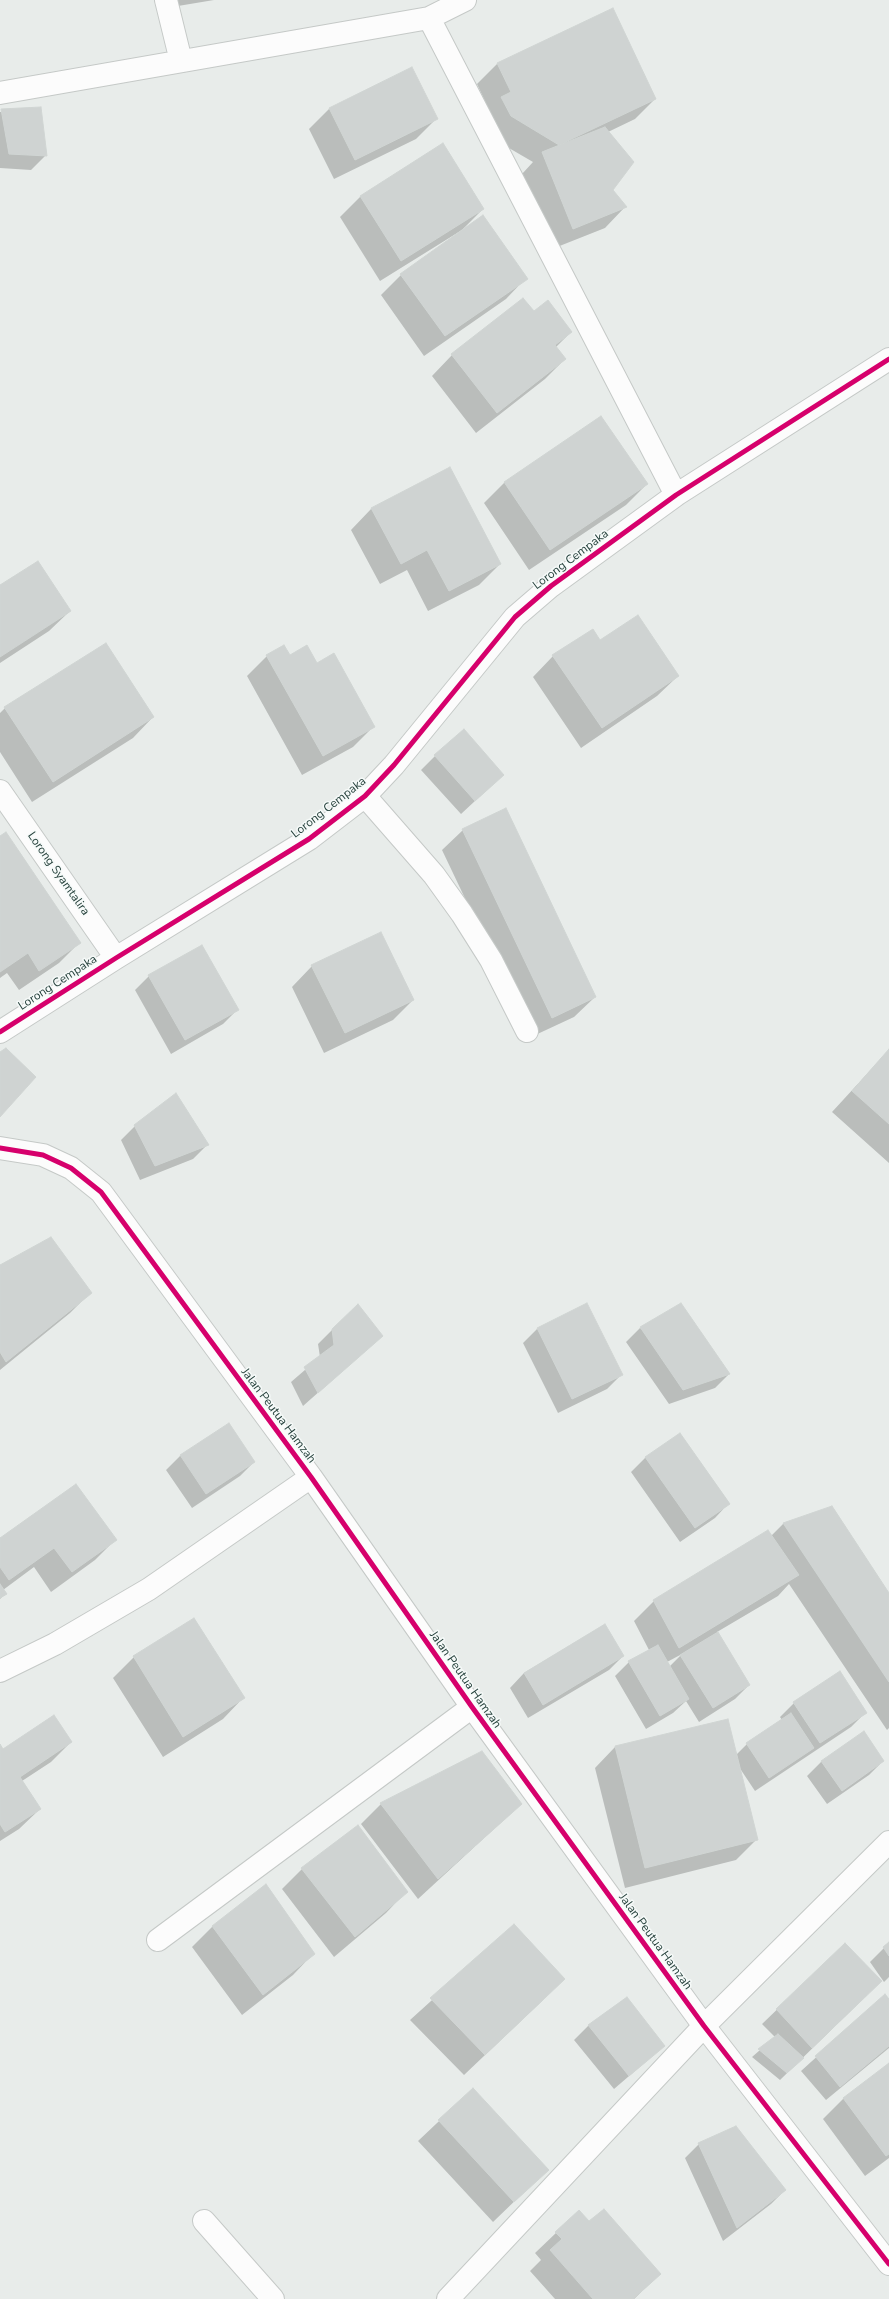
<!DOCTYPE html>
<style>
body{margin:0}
canvas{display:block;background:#e8ecea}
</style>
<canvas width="889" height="2299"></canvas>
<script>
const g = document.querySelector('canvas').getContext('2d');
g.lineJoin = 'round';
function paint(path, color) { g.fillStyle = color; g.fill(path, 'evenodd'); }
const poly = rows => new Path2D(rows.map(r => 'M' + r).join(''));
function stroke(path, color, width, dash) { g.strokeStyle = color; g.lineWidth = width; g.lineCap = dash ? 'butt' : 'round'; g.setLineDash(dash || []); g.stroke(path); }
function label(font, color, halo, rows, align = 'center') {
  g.font = font + ' "Nunito Sans",sans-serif'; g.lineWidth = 3; g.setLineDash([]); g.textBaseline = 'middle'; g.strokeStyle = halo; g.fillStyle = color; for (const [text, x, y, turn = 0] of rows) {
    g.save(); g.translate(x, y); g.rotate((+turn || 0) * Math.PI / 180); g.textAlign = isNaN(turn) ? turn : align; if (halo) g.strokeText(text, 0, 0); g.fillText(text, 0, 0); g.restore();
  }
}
paint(poly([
 [171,0,214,0,172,7],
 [612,10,655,99,635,119,608,132,612,190,625,207,605,228,552,249,522,174,533,162,490,137,489,110,477,84,497,64],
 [40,108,45,156,31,170,0,168,0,112],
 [329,109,437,118,416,139,334,179,309,129],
 [443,145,483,209,462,230,380,281,340,217,360,197],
 [401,275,526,278,506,299,424,356,381,295],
 [571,332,556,347,565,359,545,379,476,433,432,376,452,355],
 [601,417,647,484,626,505,529,570,484,503,504,483],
 [450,469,500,564,479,585,428,611,407,570,380,584,351,530,371,509],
 [0,586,70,611,49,631,0,663],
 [267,656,290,656,316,664,373,727,353,747,302,775,247,676],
 [553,656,678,676,657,696,581,748,533,677],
 [5,708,153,717,133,738,32,802,0,752,0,713],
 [435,756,503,775,461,814,421,770],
 [463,830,595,997,574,1017,531,1037,442,850],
 [0,837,79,943,59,963,19,990,7,973,0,978],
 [312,966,413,1000,393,1020,324,1053,292,987],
 [149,976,237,1010,223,1024,171,1054,135,990],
 [889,1050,889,1163,832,1112],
 [135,1126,207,1145,193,1159,140,1180,121,1140],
 [0,1266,91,1292,70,1313,0,1370],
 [587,1305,621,1375,607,1389,558,1413,523,1343,537,1329],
 [640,1328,729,1374,715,1388,669,1404,626,1342],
 [332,1330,382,1336,303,1406,291,1382,320,1357,318,1344],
 [229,1424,254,1462,240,1476,192,1508,166,1470,180,1456],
 [680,1434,729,1503,715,1518,680,1542,631,1472,645,1458],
 [831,1507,889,1595,889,1728,887,1730,789,1584,778,1596,717,1632,749,1685,735,1699,699,1722,686,1701,673,1713,646,1729,615,1676,629,1662,649,1650,634,1621,654,1601,771,1536,783,1524],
 [682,1654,669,1667,667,1662],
 [0,1539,116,1539,95,1560,51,1592,34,1567,3,1590,5,1594,0,1599],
 [604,1625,623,1656,609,1670,528,1718,510,1688,524,1673],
 [134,1657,243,1698,223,1719,163,1757,113,1678],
 [794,1703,865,1713,851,1727,755,1791,739,1767,756,1840,736,1860,625,1888,595,1768,615,1747,727,1720,736,1755,747,1744,782,1720,780,1717],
 [863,1733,883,1761,869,1775,827,1804,807,1776,821,1762],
 [71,1742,51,1762,22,1781,40,1809,19,1829,0,1841,0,1746,3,1750],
 [381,1804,521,1804,418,1899,361,1824],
 [302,1869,406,1892,386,1913,334,1957,282,1889],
 [213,1926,313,1954,293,1975,242,2015,192,1947],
 [514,1926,543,2000,464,2075,410,2020],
 [889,1943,889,1977,884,1982,870,1962],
 [845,1944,867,1995,780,2080,752,2057,775,2037,762,2024],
 [885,1995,889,2000,889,2048,826,2100,801,2071],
 [626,1998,664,2046,614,2089,574,2040,588,2026],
 [889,2065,889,2158,865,2176,823,2119,843,2099],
 [473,2089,547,2170,493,2222,418,2141],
 [699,2144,785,2190,771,2204,723,2241,685,2158],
 [579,2211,589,2223,660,2274,634,2299,555,2299,530,2271,541,2260,535,2253]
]), '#0003');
const building = poly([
 [613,8,656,99,559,145,511,116,501,97,511,92,497,63,613,8],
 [412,67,438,119,355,160,329,108,412,67],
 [41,107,47,156,9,154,1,109,41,107],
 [605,127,634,162,613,190,627,207,573,229,542,152,605,127],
 [443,143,484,209,401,261,360,196,443,143],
 [483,215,528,279,445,336,400,274,483,215],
 [523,298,534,311,548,300,572,332,555,345,566,359,497,413,451,354,523,298],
 [601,416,648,484,550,550,504,482,601,416],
 [450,467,501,564,449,591,427,550,401,564,371,508,450,467],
 [38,561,71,611,0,657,0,585,38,561],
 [638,615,679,676,602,728,552,655,593,629,600,640,638,615],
 [106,643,154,717,53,782,4,707,106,643],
 [284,645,290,655,307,645,317,663,334,653,375,727,323,756,266,655,284,645],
 [464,729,504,775,475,801,434,755,464,729],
 [506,808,596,997,552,1018,462,829,506,808],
 [6,832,81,943,39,971,28,953,0,972,0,836,6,832],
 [381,932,414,1000,345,1033,311,965,381,932],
 [202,945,239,1010,185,1040,148,975,202,945],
 [6,1048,36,1077,0,1117,0,1052,6,1048],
 [889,1049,889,1124,852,1091,889,1049],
 [176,1093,209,1145,155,1166,134,1125,176,1093],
 [51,1237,92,1293,6,1362,0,1352,0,1265,51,1237],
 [587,1303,623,1375,572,1399,537,1328,587,1303],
 [681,1303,730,1374,683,1390,640,1327,681,1303],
 [358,1304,383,1336,318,1393,304,1367,334,1345,332,1329,358,1304],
 [229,1423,255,1462,206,1494,180,1455,229,1423],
 [680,1433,730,1504,695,1528,645,1457,680,1433],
 [76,1484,117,1540,72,1572,54,1548,9,1580,0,1567,0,1538,76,1484],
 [832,1506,889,1593,889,1682,783,1523,832,1506],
 [768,1530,799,1575,679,1648,653,1600,768,1530],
 [0,1584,7,1594,0,1598,0,1584],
 [194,1618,245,1698,183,1737,133,1656,194,1618],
 [605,1624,624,1656,543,1705,524,1673,605,1624],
 [718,1632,750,1685,713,1708,680,1655,718,1632],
 [658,1645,689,1699,660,1716,628,1661,658,1645],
 [840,1671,867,1713,820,1743,793,1702,840,1671],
 [791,1713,814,1748,769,1778,746,1743,791,1713],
 [54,1715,72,1742,20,1777,41,1809,5,1832,0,1824,0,1744,3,1749,54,1715],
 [728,1719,758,1840,645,1868,615,1746,728,1719],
 [864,1731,884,1761,842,1791,821,1761,864,1731],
 [482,1751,522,1804,438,1879,380,1803,482,1751],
 [358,1825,408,1892,355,1937,301,1868,358,1825],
 [266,1884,315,1954,263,1995,212,1926,266,1884],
 [514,1924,565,1979,485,2055,430,1998,514,1924],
 [889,1942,889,1956,883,1947,889,1942],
 [845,1943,882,1981,812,2048,776,2009,845,1943],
 [885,1994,889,1999,889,2046,840,2087,815,2056,885,1994],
 [627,1997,665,2046,629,2076,588,2025,627,1997],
 [778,2034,804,2058,787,2073,758,2049,778,2034],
 [889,2063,889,2154,886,2156,843,2098,889,2063],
 [473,2088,549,2170,514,2202,438,2120,473,2088],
 [736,2126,786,2190,737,2228,698,2143,736,2126],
 [604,2209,661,2274,633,2299,593,2299,550,2250,562,2239,555,2232,579,2210,589,2221,604,2209]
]);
paint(building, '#cfd3d2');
stroke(building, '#d0d5d3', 1);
const minor = poly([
 [166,0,181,61],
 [429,18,676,495],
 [0,93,429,18,465,0],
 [0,791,116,958],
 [365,796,434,875,462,914,491,960,527,1031],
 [0,1032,116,958,309,839,365,796,394,765,515,617,551,586,676,495,889,359],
 [0,1148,43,1155,71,1168,101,1192,311,1477,472,1707,704,2026,889,2264],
 [0,1671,55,1644,149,1589,311,1477],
 [158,1940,472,1707],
 [204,2221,273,2299],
 [448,2299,704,2026,889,1842]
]);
stroke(minor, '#c5c9c7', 24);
stroke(minor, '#fcfcfc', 22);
stroke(poly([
 [0,1032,116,958,309,839,365,796,394,765,515,617,551,586,676,495,889,359],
 [0,1148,43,1155,71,1168,101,1192,311,1477,472,1707,704,2026,889,2264]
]), '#d6006c', 5);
label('12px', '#25403b', '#f6faf9', [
 ["Lorong Cempaka",571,560,-37],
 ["Lorong Cempaka",329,808,-38],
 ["Lorong Syamtalira",58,874,55],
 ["Lorong Cempaka",58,983,-33],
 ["Jalan Peutua Hamzah",278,1416,53],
 ["Jalan Peutua Hamzah",465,1680,55],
 ["Jalan Peutua Hamzah",655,1942,54]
]);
</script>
